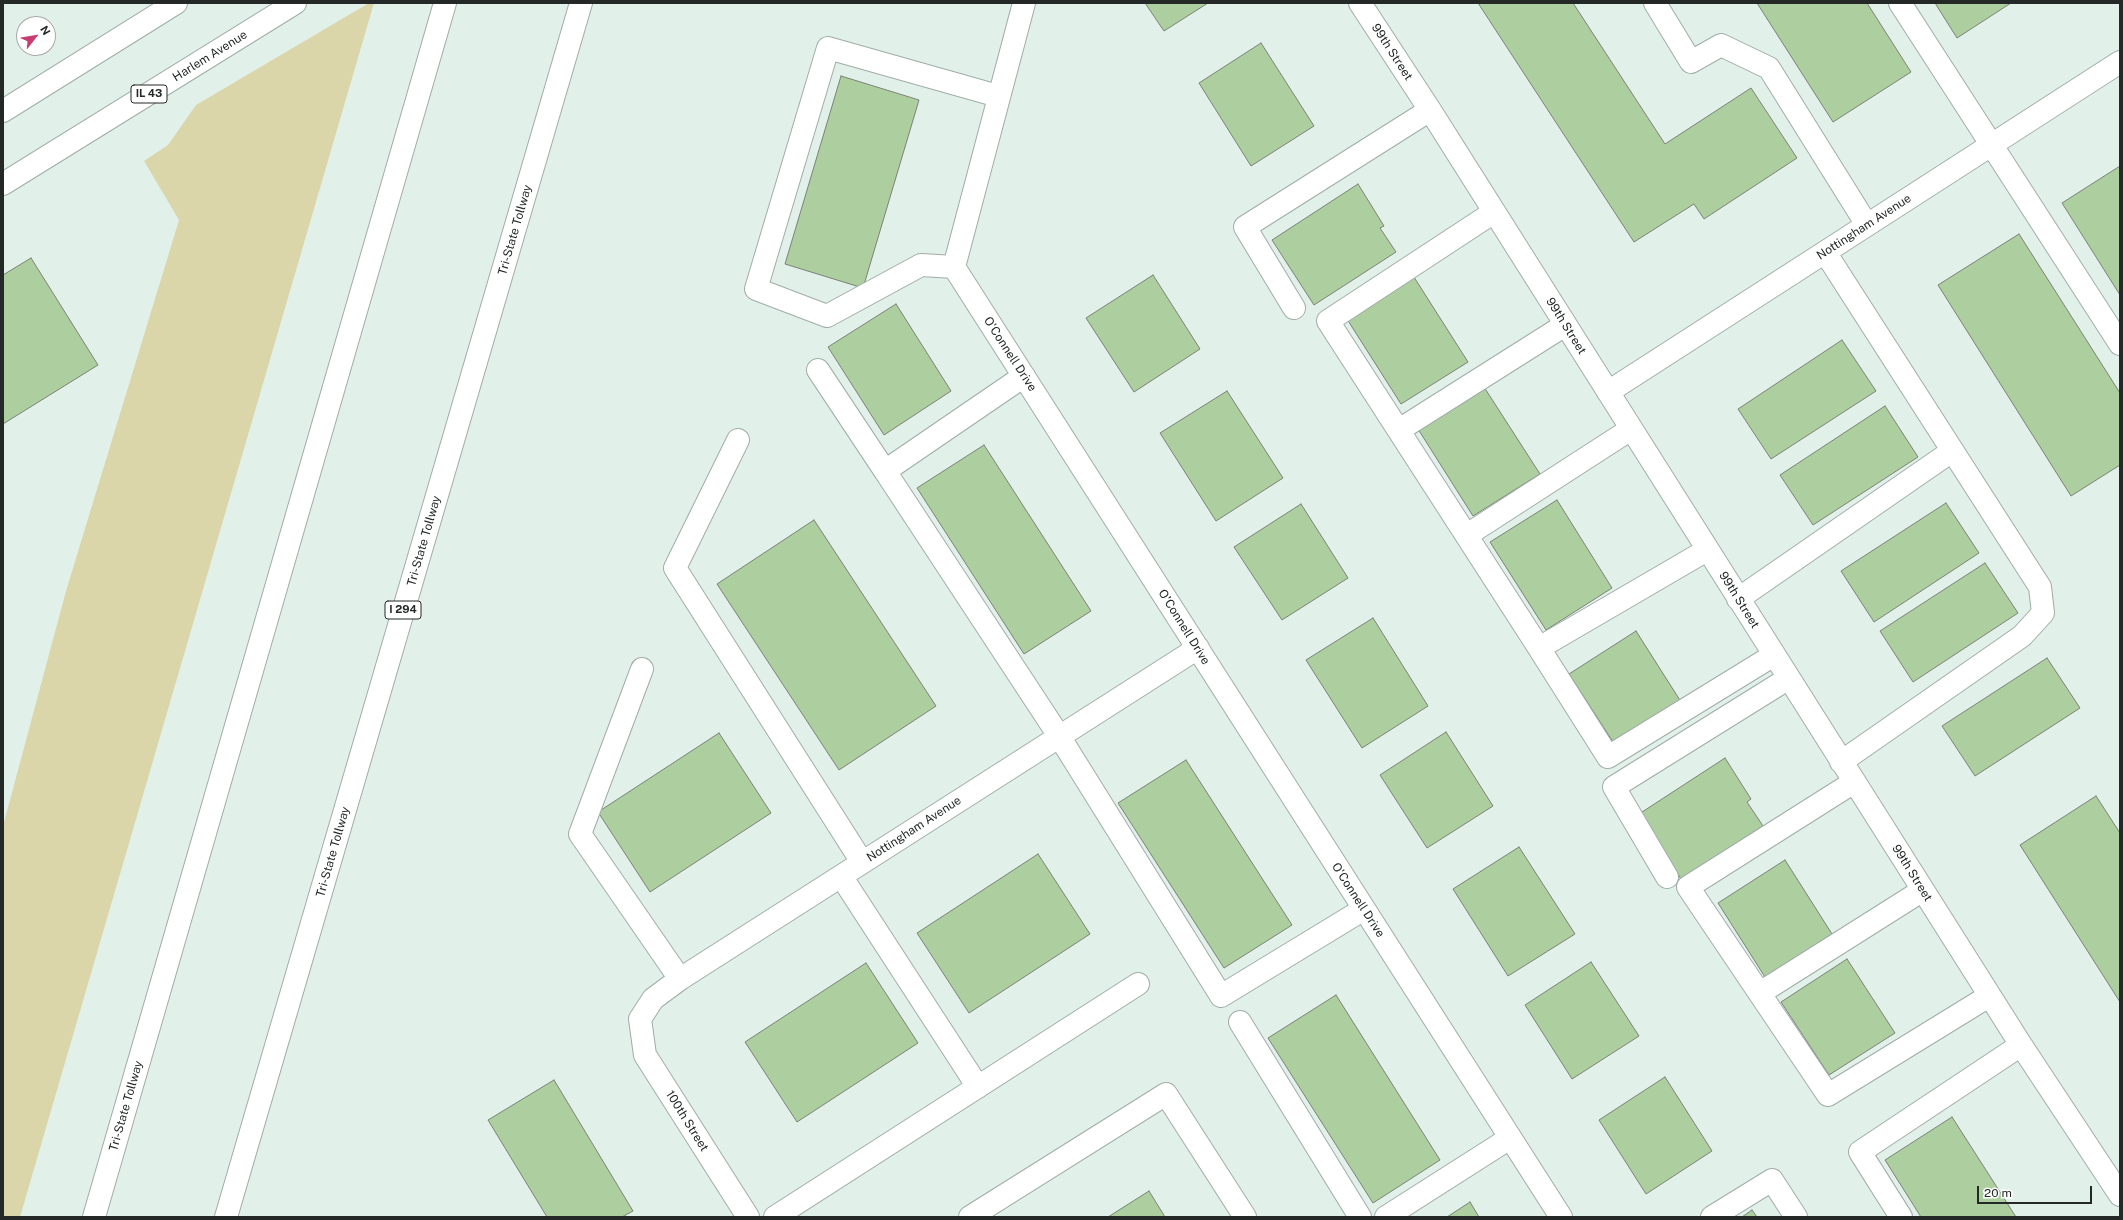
<!DOCTYPE html>
<style>
body{margin:0}
#map{position:relative;width:2123px;height:1220px;overflow:hidden;background:#e2f0ea;font-family:"Public Sans",sans-serif}
canvas{display:block}
.frame{position:absolute;inset:0;border:4px solid #242927;pointer-events:none}
.north{position:absolute;left:16px;top:16px;width:40px;height:40px;box-sizing:border-box;background:#fff;border:1px solid #a7a9a9;border-radius:50%;rotate:59deg;font-size:11px;font-weight:700;line-height:16px;text-align:center;color:#242927}
.north::after{content:'';display:block;margin:auto;width:14px;height:18px;background:#c83c72;clip-path:polygon(50% 0,100% 100%,50% 72%,0 100%)}
.scale{position:absolute;left:1977px;top:1186px;width:115px;height:18px;box-sizing:border-box;border:2px solid #242927;border-top:0;padding-left:5px;font-size:12px;line-height:14px;white-space:nowrap;color:#242927;-webkit-text-stroke:3px #fff;paint-order:stroke}
</style>
<div id="map">
<canvas width="2123" height="1220"></canvas>
<div class="frame"></div>
<div class="north">N</div>
<div class="scale">20 m</div>
</div>
<script>
const g = document.querySelector('canvas').getContext('2d');
g.lineJoin = 'round';
function paint(path, color) { g.fillStyle = color; g.fill(path, 'evenodd'); }
const poly = rows => new Path2D(rows.map(r => 'M' + r).join(''));
function stroke(path, color, width, dash) { g.strokeStyle = color; g.lineWidth = width; g.lineCap = dash ? 'butt' : 'round'; g.setLineDash(dash || []); g.stroke(path); }
function label(font, color, halo, rows, align = 'center') {
  g.font = font + ' "Public Sans",sans-serif'; g.lineWidth = 3.5; g.setLineDash([]); g.textBaseline = 'middle'; g.strokeStyle = halo; g.fillStyle = color; for (const [text, x, y, turn = 0] of rows) {
    g.save(); g.translate(x, y); g.rotate((+turn || 0) * Math.PI / 180); g.textAlign = isNaN(turn) ? turn : align; if (halo) g.strokeText(text, 0, 0); g.fillText(text, 0, 0); g.restore();
  }
}
paint(poly([
 [369,3,374,3,20,1217,3,1217,3,826,66,591,179,220,144,161,168,145,196,105]
]), '#dbd6aa');
const building = poly([
 [1145,3,1208,3,1164,31,1145,3],
 [1478,3,1573,3,1665,144,1751,88,1797,158,1704,219,1694,204,1634,242,1478,3],
 [1757,3,1867,3,1911,72,1833,122,1757,3],
 [1935,3,2011,3,1957,38,1935,3],
 [1261,43,1314,126,1251,166,1199,83,1261,43],
 [841,76,919,100,863,288,785,264,841,76],
 [2120,166,2120,295,2062,203,2120,166],
 [1358,184,1384,226,1380,228,1396,252,1314,305,1272,240,1358,184],
 [2019,234,2120,393,2120,465,2071,496,1938,285,2019,234],
 [31,258,98,365,3,424,3,275,31,258],
 [1412,274,1468,362,1401,404,1345,316,1412,274],
 [1153,275,1200,349,1134,392,1086,318,1153,275],
 [896,304,951,391,884,435,828,347,896,304],
 [1842,340,1876,391,1771,459,1738,409,1842,340],
 [1484,387,1540,474,1473,516,1418,429,1484,387],
 [1227,391,1283,478,1216,521,1160,433,1227,391],
 [1885,406,1918,457,1813,525,1780,475,1885,406],
 [984,445,1091,611,1024,654,917,488,984,445],
 [1557,500,1612,588,1546,630,1490,542,1557,500],
 [1946,503,1979,553,1874,622,1841,571,1946,503],
 [1301,504,1348,578,1282,620,1234,547,1301,504],
 [814,520,936,706,839,770,717,584,814,520],
 [1985,563,2018,613,1913,682,1880,631,1985,563],
 [1373,618,1428,706,1362,748,1306,660,1373,618],
 [1636,631,1683,705,1617,748,1569,674,1636,631],
 [2047,658,2080,708,1975,776,1942,726,2047,658],
 [1446,732,1493,806,1427,848,1380,775,1446,732],
 [719,733,771,813,650,892,598,812,719,733],
 [1725,758,1751,799,1747,802,1763,826,1681,879,1639,814,1725,758],
 [1186,760,1292,925,1224,968,1118,803,1186,760],
 [2096,796,2120,833,2120,1002,2020,845,2096,796],
 [1519,847,1575,934,1508,976,1453,889,1519,847],
 [1038,854,1090,934,969,1013,917,933,1038,854],
 [1785,860,1832,934,1765,977,1718,903,1785,860],
 [1847,959,1895,1033,1829,1075,1781,1002,1847,959],
 [1591,962,1639,1036,1572,1079,1525,1005,1591,962],
 [866,963,918,1043,797,1122,745,1042,866,963],
 [1336,995,1440,1160,1373,1203,1268,1038,1336,995],
 [1665,1077,1712,1151,1646,1194,1599,1120,1665,1077],
 [554,1080,633,1211,622,1217,547,1217,488,1120,554,1080],
 [1952,1117,2016,1217,1921,1217,1885,1160,1952,1117],
 [1149,1191,1165,1217,1108,1217,1149,1191],
 [1470,1202,1479,1217,1447,1217,1470,1202],
 [1752,1210,1757,1217,1742,1217,1752,1210]
]);
paint(building, '#adcf9f');
stroke(building, '#7a8177', 1);
const minor = poly([
 [1024,3,954,267,1561,1217],
 [1360,3,1430,110,2021,1045,2120,1195],
 [1655,3,1691,62,1721,45,1769,68,1867,225],
 [1900,3,2120,344],
 [1494,212,1328,321,1539,648],
 [1825,252,2040,587,2043,613,2022,636,1841,762],
 [954,267,921,265,827,316,756,289,828,48,998,96],
 [1294,308,1245,227,1430,110],
 [818,370,885,471],
 [1024,376,885,471,1059,736,1221,996,1364,909],
 [1608,392,2120,62],
 [1399,430,1565,325],
 [738,440,675,568,862,862],
 [1467,535,1631,429],
 [1707,550,1539,648,1608,757,1774,655],
 [1738,599,1952,451],
 [642,669,580,834,680,979],
 [1854,782,1688,887,1828,1095,1989,996],
 [841,876,978,1087],
 [1667,877,1614,787,1789,678],
 [1760,993,1923,890],
 [1240,1022,1360,1217],
 [748,1217,645,1055,640,1019,653,999,680,979,1198,648],
 [775,1217,1138,984],
 [970,1217,1166,1094,1245,1217],
 [1386,1217,1510,1138],
 [1712,1217,1772,1180,1796,1217],
 [1901,1217,1860,1152,2021,1045]
]);
const major = poly([
 [3,111,176,3],
 [3,184,295,3]
]);
const highway = poly([
 [94,1217,445,3],
 [226,1217,581,3]
]);
stroke(minor, '#9fada8', 24);
stroke(major, '#9fada8', 24);
stroke(highway, '#9fada8', 24);
stroke(minor, '#fff', 22);
stroke(major, '#fff', 22);
stroke(highway, '#fff', 22);
for (const [x, y, w] of [
 [149,94,36],
 [403,610,36]
]) { const box = new Path2D(); box.roundRect(x - w / 2, y - 9, w, 18, 3); g.fillStyle = '#fff'; g.fill(box); stroke(box, '#242927', 1); }
label('bold 11px', '#242927', null, [
 ["IL 43",149,94],
 ["I 294",403,610]
]);
label('12px', '#242927', '#fff', [
 ["99th Street",1392,52,57],
 ["Harlem Avenue",210,56,-32],
 ["Nottingham Avenue",1864,227,-33],
 ["Tri-State Tollway",515,230,-74],
 ["99th Street",1566,326,58],
 ["O'Connell Drive",1010,354,57],
 ["Tri-State Tollway",424,541,-74],
 ["99th Street",1739,600,58],
 ["O'Connell Drive",1184,627,58],
 ["Nottingham Avenue",914,829,-33],
 ["Tri-State Tollway",333,852,-74],
 ["99th Street",1912,873,58],
 ["O'Connell Drive",1358,900,57],
 ["Tri-State Tollway",126,1106,-74],
 ["100th Street",687,1121,58]
]);
</script>
